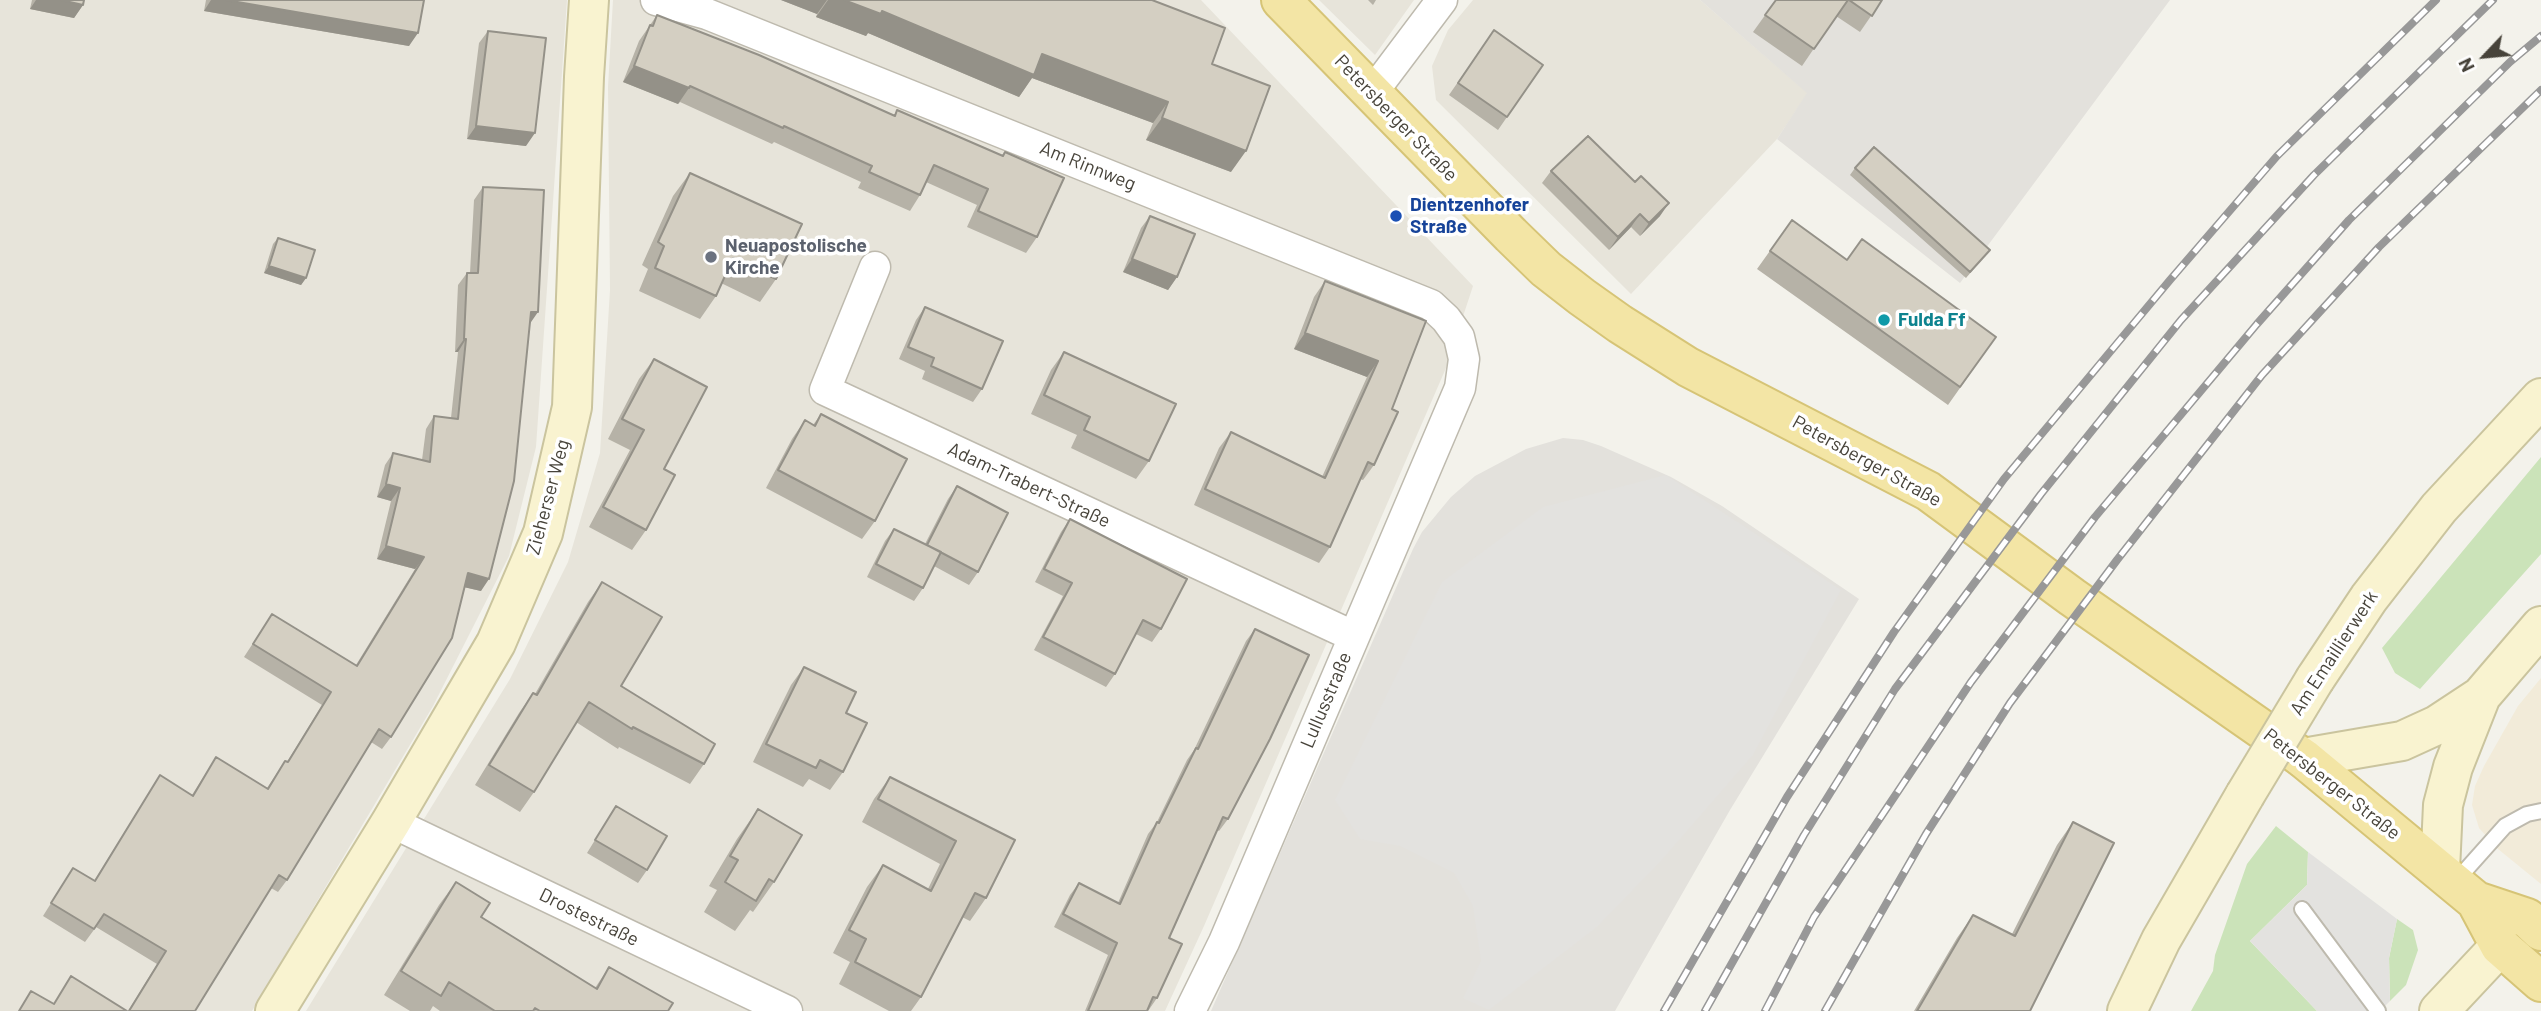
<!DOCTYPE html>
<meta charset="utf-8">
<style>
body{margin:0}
#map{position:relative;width:2541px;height:1011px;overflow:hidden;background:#f3f2eb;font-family:Barlow,sans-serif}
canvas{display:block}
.north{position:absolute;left:2450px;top:21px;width:70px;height:70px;-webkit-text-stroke:5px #fff;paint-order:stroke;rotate:244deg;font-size:19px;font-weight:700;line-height:28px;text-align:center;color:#47433a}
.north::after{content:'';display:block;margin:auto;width:24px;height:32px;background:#47433a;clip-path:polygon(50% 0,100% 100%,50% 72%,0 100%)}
</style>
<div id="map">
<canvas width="2541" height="1011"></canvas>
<div class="north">N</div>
</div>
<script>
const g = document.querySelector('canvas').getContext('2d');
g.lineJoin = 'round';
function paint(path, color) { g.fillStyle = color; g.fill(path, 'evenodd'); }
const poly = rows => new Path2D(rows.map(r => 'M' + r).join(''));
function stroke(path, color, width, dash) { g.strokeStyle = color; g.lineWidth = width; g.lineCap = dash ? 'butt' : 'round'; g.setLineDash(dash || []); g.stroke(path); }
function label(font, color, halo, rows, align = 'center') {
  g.font = font + ' Barlow,sans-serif'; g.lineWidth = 7; g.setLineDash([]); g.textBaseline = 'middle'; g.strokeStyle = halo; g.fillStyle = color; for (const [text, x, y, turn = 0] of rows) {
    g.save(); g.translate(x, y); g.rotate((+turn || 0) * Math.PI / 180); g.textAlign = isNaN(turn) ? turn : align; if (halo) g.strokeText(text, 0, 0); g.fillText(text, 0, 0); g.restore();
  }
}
paint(poly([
 [0,0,567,0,536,447,509,556,433,706,252,1011,0,1011],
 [613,0,1201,0,1473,286,1446,368,1204,926,1165,1011,306,1011,510,679,568,562,600,453,610,290,608,87],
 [1319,0,1414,0,1375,55],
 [1473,0,1700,0,1808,93,1777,139,1631,294,1436,100,1432,66,1448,30]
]), '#e7e4da');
paint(poly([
 [2541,678,2541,884,2498,849,2479,828,2472,805,2475,786,2484,766,2518,706]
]), '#f2ebd9');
paint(poly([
 [1700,0,2170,0,1960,283,1777,139,1807,93],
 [1563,438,1583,440,1601,446,1671,477,1722,506,1859,599,1730,810,1615,1011,1211,1011,1413,549,1422,532,1451,497,1475,476,1526,449]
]), '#e3e1dc');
paint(poly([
 [2541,457,2541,554,2420,689,2395,673,2382,648],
 [2276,826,2308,852,2307,885,2250,941,2317,1011,2191,1011,2213,971,2215,955,2247,864],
 [2397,919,2413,930,2418,950,2406,985,2390,1001,2389,958]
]), '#cbe3b9');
paint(poly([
 [1666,475,1841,590,1753,755,1661,861,1597,927,1489,1010,1463,998,1481,961,1473,906,1454,873,1400,846,1360,839,1335,800,1442,582,1543,507],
 [2308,852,2397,919,2389,958,2390,1001,2380,1011,2317,1011,2250,941,2307,885]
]), '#e3e2df');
const lane = poly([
 [2455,882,2505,826,2527,814,2541,811],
 [2302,909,2378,1011]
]);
const street = poly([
 [656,0,707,14,1431,305,1446,319,1459,337,1464,359,1460,388,1224,942,1190,1011],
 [1372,93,1442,0],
 [875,267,825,390,1353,636],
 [391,822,787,1011]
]);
const secondary = poly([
 [2315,679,2369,598,2439,508,2541,398],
 [2303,758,2402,741,2437,725,2481,696,2541,626],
 [2440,870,2443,805,2453,767,2481,696],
 [275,1011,391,822,496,643,543,533,572,407,584,77,589,0],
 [2127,1011,2161,940,2245,795],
 [2439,1011,2500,946]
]);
const primary = poly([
 [1281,0,1511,235,1546,269,1582,297,1620,324,1688,367,1928,491,2072,597,2303,758,2476,901,2527,918,2541,931],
 [2476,901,2500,946,2541,982]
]);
stroke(lane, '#bebaae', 18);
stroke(street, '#bebaae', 33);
stroke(secondary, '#cac49e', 42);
stroke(primary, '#d6c476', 42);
stroke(lane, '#fff', 14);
stroke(street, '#fff', 30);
stroke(secondary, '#f9f3d0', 38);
stroke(primary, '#f3e5a5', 38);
const rail = poly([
 [1664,1011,1787,797,1894,632,2004,479,2170,280,2277,156,2436,0],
 [1705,1011,1804,835,1895,689,2041,494,2181,320,2314,175,2493,0],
 [1765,1011,1814,917,1971,682,2095,517,2257,324,2349,220,2510,62,2541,36],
 [1825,1011,1926,834,2010,703,2117,560,2262,375,2379,247,2541,90]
]);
stroke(rail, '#989898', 8);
stroke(rail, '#fff', 5, [16]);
const secondaryBridge = poly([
 [2245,795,2315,679]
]);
stroke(secondaryBridge, '#cac49e', 42, []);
stroke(secondaryBridge, '#f9f3d0', 38);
paint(poly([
 [32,0,84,0,83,5,74,18,30,9],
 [206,0,424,0,409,46,204,11],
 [781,0,1152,0,1212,64,1231,172,1146,140,1153,123,1032,78,1019,97,868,33,866,36,816,17,817,14],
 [1368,0,1376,0,1373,5],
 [1776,0,1882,0,1860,32,1836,16,1802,66,1753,32],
 [657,15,894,115,897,110,1002,156,1005,152,1037,237,1026,253,967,227,977,205,926,182,920,195,910,211,858,188,861,182,774,142,772,144,680,102,678,104,623,82,639,41],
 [1494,30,1543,65,1498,130,1449,95],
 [488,31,526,146,467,139,479,43],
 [1855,168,1990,250,1966,278,1850,175],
 [1551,171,1660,216,1640,236,1631,227,1609,250,1542,183],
 [690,173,776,279,760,302,721,283,716,296,700,319,639,291,648,269,642,265,673,196],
 [483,187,530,324,481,591,464,587,391,737,382,749,371,742,287,880,278,892,271,888,195,1011,128,1011,157,964,96,927,85,942,43,916,73,868,94,881,160,775,192,795,216,757,267,788,285,761,287,762,322,705,244,657,272,614,356,665,415,569,377,559,391,501,377,497,385,465,393,453,422,460,426,429,434,416,451,418,458,352,455,352,458,285,467,273,470,273,474,200],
 [1150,216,1177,277,1168,290,1123,272,1141,228],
 [1792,220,1847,260,1996,337,1948,405,1757,269],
 [278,238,306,278,301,285,264,273,273,244],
 [1325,281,1426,321,1392,409,1374,465,1363,480,1360,479,1330,547,1319,563,1194,505,1219,448,1231,432,1322,477,1367,377,1294,349,1314,297],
 [925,307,982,389,973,402,922,379,925,371,899,359,916,320],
 [1064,352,1149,461,1136,479,1071,448,1077,435,1031,414,1051,370],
 [654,359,664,469,646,530,632,550,589,527,630,450,608,439,639,379],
 [821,414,875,521,862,539,766,488,792,439,805,420,813,425],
 [957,486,978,572,969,585,934,566,923,588,914,601,867,577,885,541,894,529,925,544,948,499],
 [1070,519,1161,629,1152,642,1136,634,1115,674,1106,687,1034,650,1063,596,1035,582,1061,532],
 [602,582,621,686,704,764,690,784,619,747,618,749,576,722,534,792,520,812,475,785,519,713,533,693,535,694,588,602],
 [1255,629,1228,819,1219,831,1217,830,1169,938,1157,998,1148,1011,1085,1011,1108,955,1054,927,1070,895,1079,883,1118,903,1148,834,1157,822,1187,760,1194,750,1246,641],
 [804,667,846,713,843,772,830,790,809,779,803,787,753,762,791,685],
 [890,777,1015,840,986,898,970,921,962,917,921,997,911,1011,889,1011,839,984,850,962,833,953,867,887,883,865,928,889,940,864,862,822,874,799],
 [616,806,647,870,638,883,587,853],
 [758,809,774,882,753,912,750,910,735,931,704,912,717,890,709,886,737,839],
 [2073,822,2030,1011,1914,1011,1957,938,1973,915,2012,934,2057,845],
 [456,882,481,917,595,988,609,967,668,1011,440,1011,433,1006,430,1011,410,1011,384,995,439,905]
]), '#b6b2a7');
paint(poly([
 [36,0,61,0,83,5,74,18,30,9],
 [211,0,226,0,418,33,409,46,204,11],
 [781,0,827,0,817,14],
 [828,0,844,0,1042,54,1168,102,1153,123,1032,78,1019,97,868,33,866,36,816,17],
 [634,66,689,88,678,104,623,82],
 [1162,118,1246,151,1231,172,1146,140],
 [476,126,535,133,526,146,467,139],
 [1669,203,1660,216,1640,236,1649,223],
 [1640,214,1631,227,1609,250,1618,237],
 [1132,259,1177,277,1168,290,1123,272],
 [269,266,306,278,301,285,264,273],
 [531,312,538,312,529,325],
 [1305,333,1378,361,1367,377,1294,349],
 [464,339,466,339,458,352,455,352],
 [386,484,400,488,391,501,377,497],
 [386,546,424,557,415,569,377,559],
 [468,573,489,579,481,591,459,586]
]), '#949188');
const building = poly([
 [61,0,84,0,83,5,61,0],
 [226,0,424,0,418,33,226,0],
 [844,0,1152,0,1225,28,1212,64,1270,86,1246,151,1162,118,1168,102,1042,54,1034,75,882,11,881,14,844,0],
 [1776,0,1848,0,1814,49,1765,15,1776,0],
 [1849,0,1882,0,1872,16,1849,0],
 [657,15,759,55,895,116,897,110,1003,156,1005,152,1064,178,1037,237,978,211,988,189,934,165,920,195,869,172,872,166,784,126,783,128,690,86,689,88,634,66,650,25,653,26,657,15],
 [1494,30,1543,65,1507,117,1458,83,1494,30],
 [488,31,546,38,535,133,476,126,488,31],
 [1588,136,1635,182,1641,176,1669,203,1649,223,1640,214,1618,237,1551,171,1588,136],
 [1874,147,1990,250,1970,272,1855,168,1874,147],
 [690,173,802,224,776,279,733,258,716,296,655,268,664,246,658,242,690,173],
 [483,187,544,190,538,312,531,312,514,481,489,579,468,573,452,638,391,737,379,729,287,880,279,875,195,1011,129,1011,166,951,104,914,94,929,51,903,73,868,95,881,160,775,193,796,216,757,268,789,285,761,288,762,331,692,253,644,272,614,357,666,424,557,386,546,400,488,386,484,393,453,430,462,434,416,458,419,466,339,464,339,467,273,478,273,483,187],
 [1150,216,1195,234,1177,277,1132,259,1150,216],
 [1792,220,1847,260,1862,239,1996,337,1960,387,1770,251,1792,220],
 [278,238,315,250,306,278,269,266,278,238],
 [1325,281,1426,321,1392,409,1398,412,1374,465,1368,462,1330,547,1205,489,1231,432,1325,478,1378,361,1305,333,1325,281],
 [925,307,1003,341,982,389,931,366,934,358,908,347,925,307],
 [1064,352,1176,404,1149,461,1084,430,1090,417,1044,395,1064,352],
 [654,359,707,387,664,469,675,475,646,530,603,507,644,430,622,419,654,359],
 [821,414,907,459,875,521,778,470,805,420,815,426,821,414],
 [957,486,1008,513,978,572,927,545,957,486],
 [1070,519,1187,579,1161,629,1143,620,1115,674,1043,637,1072,583,1044,569,1070,519],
 [894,529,941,552,923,588,876,564,894,529],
 [602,582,662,617,621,686,715,744,704,764,633,727,632,729,589,702,534,792,489,765,533,693,537,695,602,582],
 [1255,629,1309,655,1270,739,1228,819,1223,817,1169,938,1182,944,1157,998,1153,997,1147,1011,1088,1011,1117,943,1063,914,1079,883,1120,904,1157,822,1159,823,1196,748,1198,749,1255,629],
 [804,667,856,692,846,713,867,723,843,772,820,760,816,768,766,744,804,667],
 [890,777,1015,840,986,898,975,893,921,997,855,962,866,939,849,930,883,865,931,891,956,841,878,799,890,777],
 [616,806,667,836,647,870,595,840,616,806],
 [758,809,802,835,774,882,769,879,756,901,725,882,738,860,730,856,758,809],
 [2073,822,2114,843,2030,1011,1917,1011,1973,915,2015,936,2073,822],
 [456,882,490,903,481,917,597,989,609,967,673,1003,668,1011,540,1011,535,1008,533,1011,495,1011,449,982,441,996,401,971,456,882],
 [71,976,127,1011,19,1011,31,991,54,1004,71,976]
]);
paint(building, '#d4cfc2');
stroke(building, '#949188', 2);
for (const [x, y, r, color] of [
 [1396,216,7,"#1a4fb4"],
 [711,257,7,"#6b7280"],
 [1884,320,7,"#0f9aa8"]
]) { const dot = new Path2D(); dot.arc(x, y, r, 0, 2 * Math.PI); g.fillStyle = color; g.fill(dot); stroke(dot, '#fff', 2.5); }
label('19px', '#47433a', '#fff', [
 ["Petersberger Straße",1396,118,46],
 ["Am Rinnweg",1088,166,22],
 ["Petersberger Straße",1867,461,29],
 ["Adam-Trabert-Straße",1029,485,25],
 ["Zieherser Weg",548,497,-75],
 ["Am Emaillierwerk",2334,653,-57],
 ["Lullusstraße",1326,700,-67],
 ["Petersberger Straße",2332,784,38],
 ["Drostestraße",589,917,26]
]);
label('bold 19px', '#164399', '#fff', [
 ["Dientzenhofer",1410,205],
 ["Straße",1410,227]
], 'left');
label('bold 19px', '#5b616d', '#fff', [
 ["Neuapostolische",725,246],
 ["Kirche",725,268]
], 'left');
label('bold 19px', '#0d838f', '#fff', [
 ["Fulda Ff",1898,320]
], 'left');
</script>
